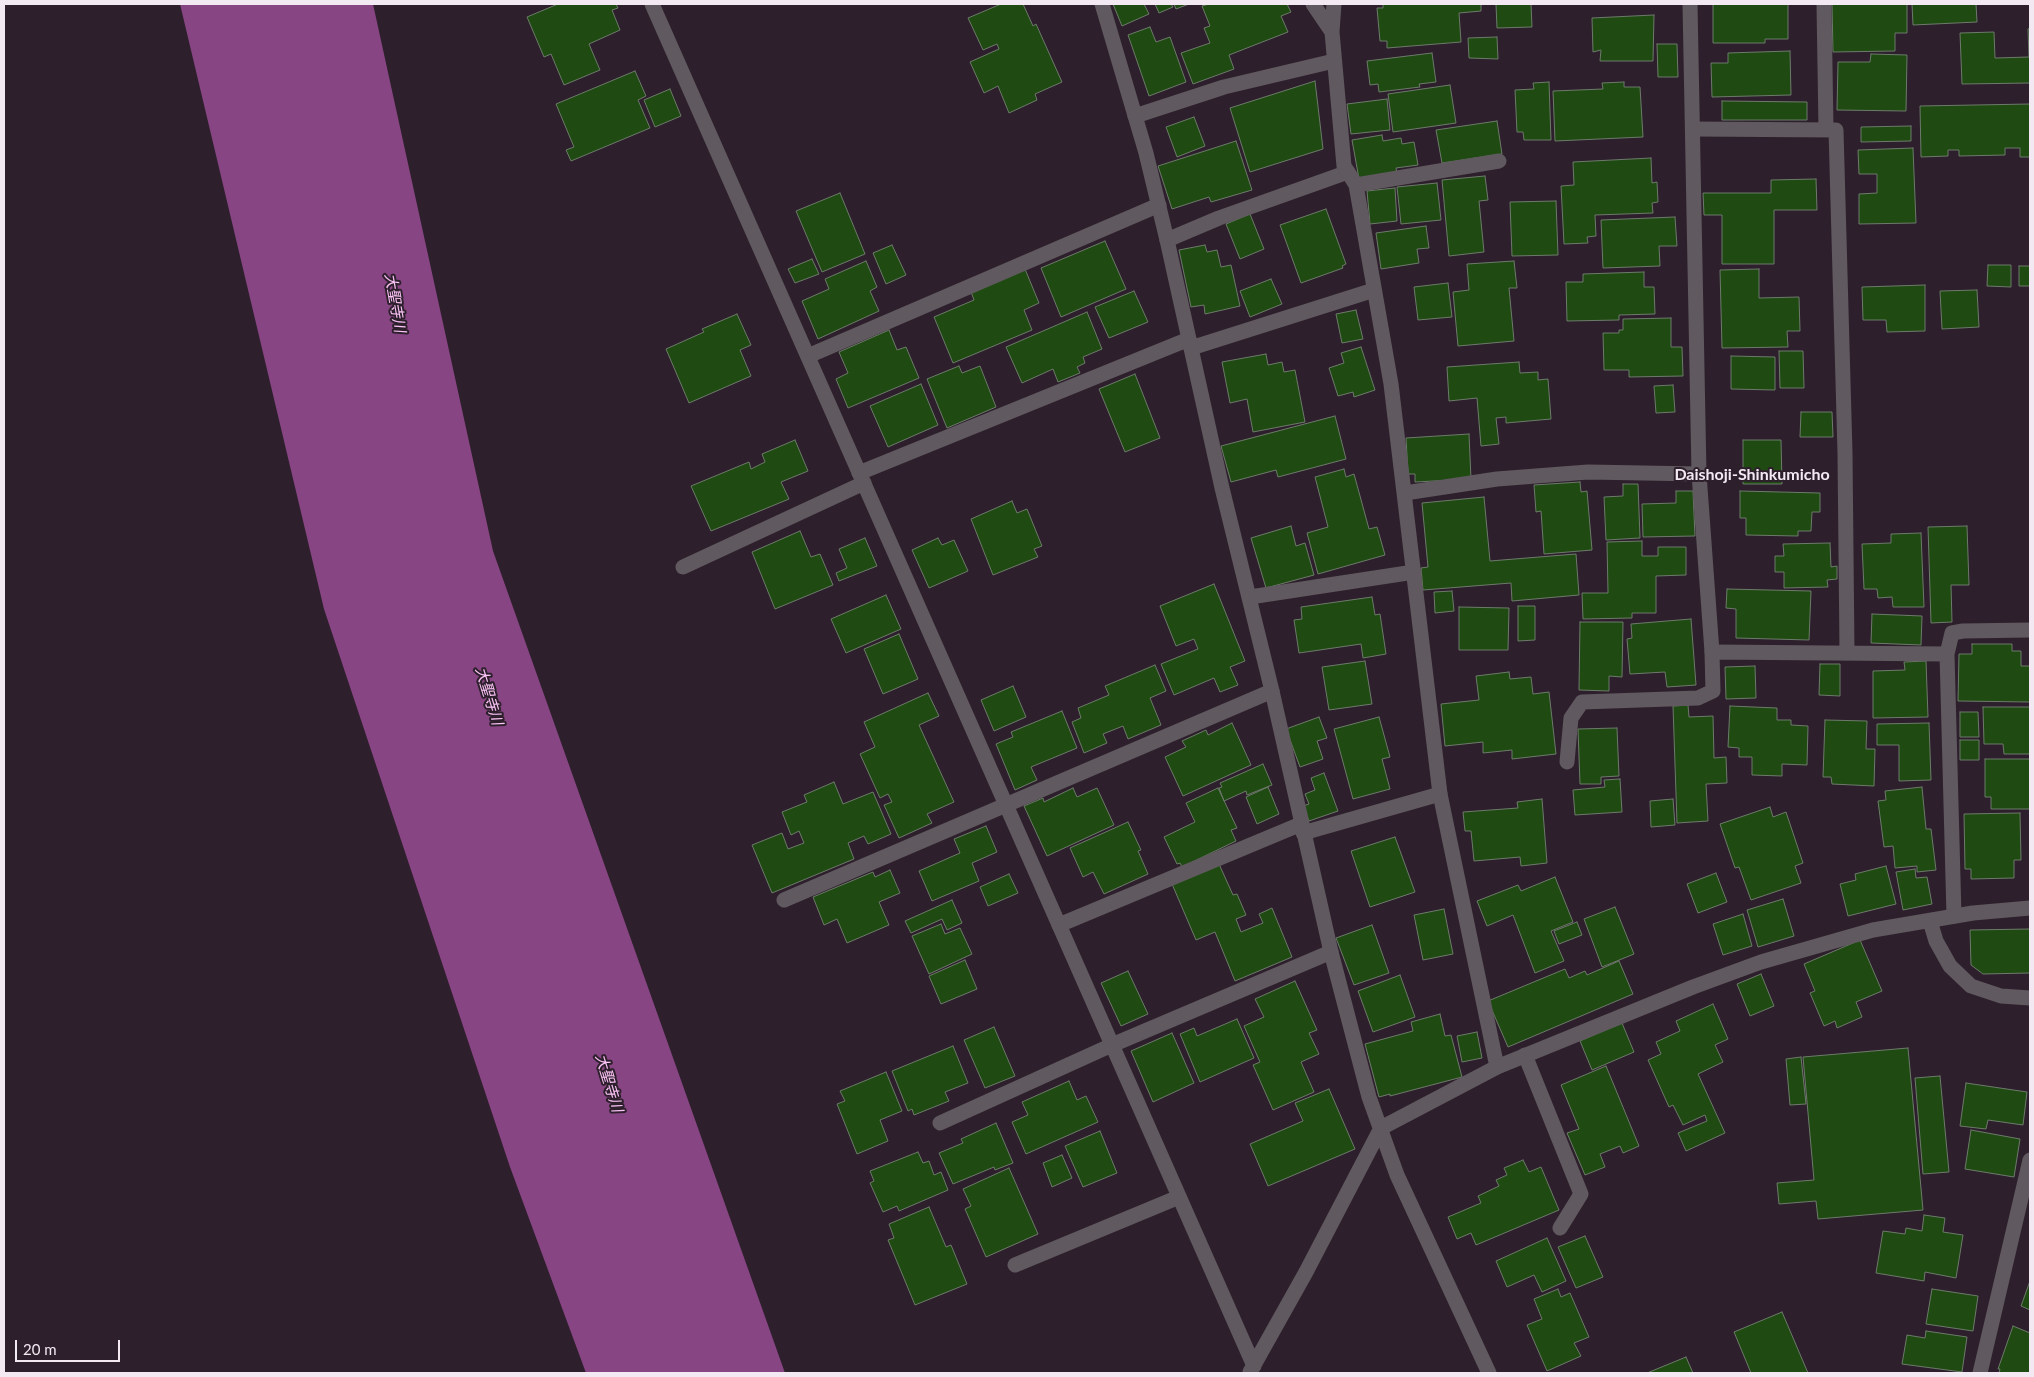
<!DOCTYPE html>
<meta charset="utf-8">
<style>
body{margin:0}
#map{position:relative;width:2034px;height:1377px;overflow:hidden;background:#2d202c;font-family:Lato,sans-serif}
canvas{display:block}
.frame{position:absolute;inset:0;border:5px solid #f3e9f2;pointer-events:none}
.scale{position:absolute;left:15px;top:1340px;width:105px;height:22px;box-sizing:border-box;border:2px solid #f3e9f2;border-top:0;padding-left:6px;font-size:15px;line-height:18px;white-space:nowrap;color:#f3e9f2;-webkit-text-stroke:4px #2d202c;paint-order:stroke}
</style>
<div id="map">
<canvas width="2034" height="1377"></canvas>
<div class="frame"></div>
<div class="scale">20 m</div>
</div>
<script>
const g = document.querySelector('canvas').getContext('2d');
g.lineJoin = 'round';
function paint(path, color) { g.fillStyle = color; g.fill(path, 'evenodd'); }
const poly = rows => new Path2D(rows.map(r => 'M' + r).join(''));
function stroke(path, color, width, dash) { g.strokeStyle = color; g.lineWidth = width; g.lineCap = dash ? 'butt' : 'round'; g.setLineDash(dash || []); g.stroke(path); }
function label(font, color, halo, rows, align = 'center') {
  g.font = font + ' Lato,"Noto Sans JP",sans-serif'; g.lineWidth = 4; g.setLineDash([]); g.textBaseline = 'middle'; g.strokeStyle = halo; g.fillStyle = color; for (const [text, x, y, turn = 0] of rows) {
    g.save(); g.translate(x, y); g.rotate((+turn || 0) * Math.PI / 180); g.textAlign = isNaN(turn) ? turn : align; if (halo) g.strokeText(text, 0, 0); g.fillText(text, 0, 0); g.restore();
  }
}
paint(poly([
 [180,4,373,4,493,551,785,1373,586,1373,510,1167,324,609]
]), '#874583');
const building = poly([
 [558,4,616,4,618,8,612,10,620,30,589,44,600,70,564,85,551,54,544,57,527,17,558,4],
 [1001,4,1023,4,1033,26,1036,24,1062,82,1035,94,1037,100,1009,113,998,86,984,93,970,62,999,49,997,44,983,50,968,18,1001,4],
 [1113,4,1144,4,1149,14,1122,26,1113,4],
 [1155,4,1171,4,1173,7,1159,13,1155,4],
 [1174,4,1189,4,1176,9,1174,4],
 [1209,4,1287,4,1291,12,1281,16,1288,32,1229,55,1234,69,1193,84,1181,53,1210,43,1204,28,1210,26,1202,6,1209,4],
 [1383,4,1481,4,1481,11,1459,13,1461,42,1387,48,1387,41,1380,41,1377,8,1383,8,1383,4],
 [1496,4,1531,4,1532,27,1497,28,1496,4],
 [1713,4,1788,4,1788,39,1765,39,1765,43,1713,43,1713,4],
 [1832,4,1907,4,1907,33,1895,33,1895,51,1833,52,1832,4],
 [1912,4,1976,4,1977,22,1913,25,1912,4],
 [1654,15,1653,61,1600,61,1601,50,1593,52,1592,18,1654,15],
 [1150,27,1156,42,1170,37,1186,82,1149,96,1128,35,1150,27],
 [2030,28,2030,83,1962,84,1960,33,1994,32,1995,58,2029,57,2028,29,2030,28],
 [1497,37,1498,59,1469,58,1468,38,1497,37],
 [1657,44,1677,44,1678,77,1658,77,1657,44],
 [1790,51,1791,95,1712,97,1711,63,1728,63,1728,53,1790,51],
 [1432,53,1436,82,1419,84,1420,87,1379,92,1378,84,1370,85,1367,61,1432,53],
 [1871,54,1907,55,1906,111,1837,110,1838,62,1870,62,1871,54],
 [635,71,646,96,638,100,650,128,571,161,566,150,574,147,556,104,635,71],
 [1315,81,1323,149,1250,172,1230,108,1315,81],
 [1549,82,1551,140,1524,140,1523,132,1517,132,1515,90,1534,89,1533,83,1549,82],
 [1624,82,1624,87,1640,87,1643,137,1555,141,1553,91,1603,89,1602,83,1624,82],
 [1450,85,1456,123,1393,132,1388,94,1450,85],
 [670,89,681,116,655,127,644,100,670,89],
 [1387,99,1390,130,1351,134,1347,104,1387,99],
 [1722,101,1807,102,1807,120,1722,120,1722,101],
 [2030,104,2030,157,2020,157,2020,148,2005,148,2005,155,1959,156,1959,150,1948,150,1948,156,1921,157,1920,106,2030,104],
 [1194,117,1205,146,1177,157,1166,127,1194,117],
 [1497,121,1502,154,1442,163,1436,130,1497,121],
 [1911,126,1911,141,1861,142,1861,127,1911,126],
 [1382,135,1383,141,1401,138,1402,144,1414,142,1418,165,1396,168,1397,173,1359,179,1352,140,1382,135],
 [1236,141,1252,190,1211,202,1209,197,1172,209,1158,166,1236,141],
 [1913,148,1916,223,1859,224,1859,194,1877,193,1877,174,1859,174,1858,150,1913,148],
 [1651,158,1652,183,1657,182,1658,202,1652,203,1653,213,1595,215,1596,236,1587,237,1588,243,1564,244,1561,186,1574,185,1573,162,1651,158],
 [1485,176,1488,200,1479,201,1484,252,1449,256,1442,180,1485,176],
 [1816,179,1817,210,1774,210,1774,264,1722,264,1722,215,1704,215,1703,193,1771,193,1771,180,1816,179],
 [1437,183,1441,220,1401,224,1397,187,1437,183],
 [1395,188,1397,221,1370,224,1367,191,1395,188],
 [840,193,865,254,822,272,796,211,840,193],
 [1556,201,1558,255,1512,256,1510,202,1556,201],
 [1326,209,1346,264,1342,266,1343,268,1301,283,1280,225,1326,209],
 [1250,214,1264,249,1240,259,1226,224,1250,214],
 [1675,217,1677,246,1659,246,1660,266,1603,268,1601,220,1675,217],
 [1426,226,1429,248,1417,249,1419,263,1381,269,1376,233,1426,226],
 [1105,241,1126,289,1061,317,1041,268,1105,241],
 [892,245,906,275,886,284,873,253,892,245],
 [1205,245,1207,252,1217,250,1221,267,1231,265,1240,306,1205,314,1204,305,1191,307,1179,250,1205,245],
 [812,259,819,274,795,283,788,269,812,259],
 [866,261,877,287,870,291,879,311,818,339,802,301,829,289,825,279,866,261],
 [1514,261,1517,288,1509,288,1514,341,1458,346,1453,292,1469,290,1467,264,1514,261],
 [1988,265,2011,265,2011,287,1987,286,1988,265],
 [2019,266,2030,266,2030,286,2019,286,2019,266],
 [1025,269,1039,303,1024,310,1032,330,953,363,934,317,974,300,971,292,1025,269],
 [1759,269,1759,298,1799,297,1800,331,1787,331,1788,347,1722,348,1720,270,1759,269],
 [1644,272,1644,287,1654,287,1655,314,1619,315,1619,320,1567,321,1566,282,1583,282,1583,274,1644,272],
 [1271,279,1282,304,1250,317,1240,291,1271,279],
 [1448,283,1452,317,1418,320,1414,287,1448,283],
 [1925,285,1925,331,1887,332,1886,320,1863,320,1862,287,1925,285],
 [1977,290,1979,327,1942,329,1940,291,1977,290],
 [1134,291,1148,322,1109,338,1095,307,1134,291],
 [1356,310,1363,339,1342,343,1336,314,1356,310],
 [1087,312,1102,349,1083,357,1085,363,1077,367,1080,373,1058,382,1053,369,1022,383,1006,347,1087,312],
 [737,314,751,345,740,350,751,376,689,403,666,349,704,332,702,329,737,314],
 [1671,318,1671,347,1682,347,1683,376,1629,377,1629,370,1604,370,1603,333,1619,333,1619,330,1623,330,1623,319,1671,318],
 [889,330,897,350,906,347,919,378,848,408,836,379,848,373,839,352,889,330],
 [1361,347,1375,390,1354,397,1353,392,1338,396,1329,368,1344,363,1341,353,1361,347],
 [1779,351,1803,351,1804,388,1780,388,1779,351],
 [1266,354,1268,365,1282,362,1284,372,1295,370,1305,422,1253,432,1247,399,1230,403,1222,362,1266,354],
 [1731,356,1775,357,1775,390,1731,389,1731,356],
 [1519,362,1520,373,1538,372,1538,380,1548,379,1551,419,1506,423,1506,417,1496,418,1499,444,1481,446,1477,398,1449,401,1447,367,1519,362],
 [959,366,962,373,980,366,996,407,947,428,927,379,959,366],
 [1135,374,1160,438,1125,452,1099,389,1135,374],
 [921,384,938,425,888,447,870,406,921,384],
 [1673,385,1675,412,1656,413,1654,386,1673,385],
 [1801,412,1832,412,1833,437,1800,437,1801,412],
 [1335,416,1346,459,1278,477,1276,470,1231,482,1221,446,1335,416],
 [1469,434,1471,479,1415,482,1415,474,1408,474,1406,438,1469,434],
 [795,440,808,471,781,482,789,499,711,531,691,486,749,462,751,469,765,462,762,454,795,440],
 [1743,440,1781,440,1782,484,1743,484,1743,440],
 [1344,469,1346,477,1354,474,1369,529,1377,527,1385,555,1318,574,1307,533,1328,527,1315,477,1344,469],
 [1580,482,1581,492,1587,491,1592,550,1544,554,1541,511,1536,512,1534,485,1580,482],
 [1623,484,1638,484,1640,538,1606,540,1604,497,1623,496,1623,484],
 [1676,491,1693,491,1695,536,1643,537,1642,504,1676,503,1676,491],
 [1740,491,1820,493,1820,512,1812,512,1811,531,1798,531,1798,536,1746,535,1746,518,1740,518,1740,491],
 [1484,497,1490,561,1576,554,1579,595,1512,601,1511,583,1423,590,1421,568,1428,567,1422,503,1484,497],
 [1012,501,1017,513,1027,509,1042,546,1034,549,1038,557,993,575,971,519,1012,501],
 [1291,526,1296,546,1305,543,1314,575,1266,588,1251,538,1291,526],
 [1967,526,1969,585,1951,585,1952,622,1931,623,1928,527,1967,526],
 [800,531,811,557,820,554,833,585,775,609,752,552,800,531],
 [1921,533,1924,607,1893,607,1892,597,1878,598,1877,589,1864,589,1862,544,1891,543,1891,534,1921,533],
 [865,538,877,566,839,581,836,573,847,568,839,549,865,538],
 [938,538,942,545,954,540,968,571,929,588,912,550,938,538],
 [1642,541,1642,556,1658,556,1658,547,1686,547,1686,575,1656,576,1656,613,1632,613,1632,618,1583,619,1582,593,1608,593,1607,542,1642,541],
 [1830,543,1831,567,1837,566,1837,579,1827,580,1828,587,1784,588,1784,572,1775,572,1775,556,1784,556,1783,544,1830,543],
 [1214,584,1245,661,1230,667,1238,685,1220,692,1214,678,1174,695,1161,664,1198,649,1194,639,1176,646,1160,606,1214,584],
 [1727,589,1811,591,1809,640,1736,638,1736,609,1726,608,1727,589],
 [1452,591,1454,611,1435,613,1434,592,1452,591],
 [886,595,901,629,846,653,831,619,886,595],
 [1372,597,1375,615,1380,614,1386,654,1363,658,1361,644,1299,653,1294,620,1302,619,1301,607,1372,597],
 [1518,606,1535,606,1535,640,1518,641,1518,606],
 [1459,607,1509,608,1508,650,1459,650,1459,607],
 [1872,614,1922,616,1921,645,1871,643,1872,614],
 [1691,619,1696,685,1667,687,1665,672,1630,674,1627,639,1632,638,1631,624,1691,619],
 [1580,622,1623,622,1622,677,1609,676,1609,691,1579,690,1580,622],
 [899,634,918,679,883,694,864,649,899,634],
 [1972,644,2012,644,2012,651,2021,651,2021,666,2030,666,2030,702,1958,701,1959,654,1972,654,1972,644],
 [1365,661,1372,704,1329,710,1322,667,1365,661],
 [1926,661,1928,717,1873,718,1873,671,1905,670,1904,662,1926,661],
 [1820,664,1840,664,1840,696,1819,695,1820,664],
 [1155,665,1166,691,1150,698,1161,725,1128,739,1123,726,1103,734,1107,743,1084,753,1072,722,1081,718,1078,708,1109,695,1105,686,1155,665],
 [1755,666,1756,698,1726,699,1725,667,1755,666],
 [1509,672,1510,679,1531,677,1533,694,1549,692,1556,754,1512,759,1512,750,1483,753,1483,742,1445,746,1441,704,1479,700,1476,676,1509,672],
 [1013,686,1026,717,994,731,981,700,1013,686],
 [928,693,939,716,919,725,954,802,927,814,932,823,899,838,884,805,892,802,888,794,880,798,860,754,875,747,864,722,928,693],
 [1688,705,1689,717,1713,716,1714,758,1726,757,1727,783,1706,784,1708,821,1677,823,1673,706,1688,705],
 [1730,706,1777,708,1777,720,1791,720,1791,725,1808,726,1807,765,1782,764,1782,776,1752,775,1752,757,1739,757,1739,748,1728,747,1730,706],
 [1983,707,2030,707,2030,754,2004,754,2003,744,1984,744,1983,707],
 [1062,711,1077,748,1031,767,1037,780,1015,790,996,744,1013,737,1011,732,1062,711],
 [1960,712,1978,712,1979,737,1960,737,1960,712],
 [1319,717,1327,738,1317,741,1323,759,1300,767,1286,729,1319,717],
 [1379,717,1390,757,1382,759,1390,789,1353,799,1334,729,1379,717],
 [1825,720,1867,721,1866,749,1875,749,1874,786,1832,784,1831,777,1823,777,1825,720],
 [1232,723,1251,765,1183,796,1165,757,1186,747,1182,741,1206,730,1208,735,1232,723],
 [1929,723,1931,780,1899,781,1899,745,1877,745,1877,724,1929,723],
 [1617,728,1619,776,1601,777,1601,784,1580,784,1578,729,1617,728],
 [1960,740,1979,740,1979,760,1960,760,1960,740],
 [1985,759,2030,759,2030,809,1991,809,1991,797,1985,797,1985,759],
 [1263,764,1272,785,1247,795,1246,791,1224,801,1219,788,1222,787,1220,783,1263,764],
 [1324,773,1338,811,1309,821,1303,806,1309,804,1305,794,1315,790,1311,778,1324,773],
 [1620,779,1622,812,1575,815,1573,790,1605,787,1604,780,1620,779],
 [834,782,843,804,873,792,891,834,868,844,864,836,848,843,854,859,772,893,752,845,782,833,788,849,804,843,799,831,791,835,782,812,807,802,804,795,834,782],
 [1268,787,1279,814,1257,824,1246,797,1268,787],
 [1922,787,1926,829,1931,829,1936,870,1917,872,1917,866,1895,868,1893,846,1884,847,1878,801,1886,800,1885,791,1922,787],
 [1073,788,1077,797,1097,788,1114,825,1047,856,1024,806,1043,798,1044,802,1073,788],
 [1218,788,1237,828,1231,830,1236,841,1182,867,1180,863,1177,864,1164,837,1195,822,1186,803,1218,788],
 [1542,799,1547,863,1521,866,1520,857,1474,861,1471,831,1465,831,1463,812,1518,808,1517,802,1542,799],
 [1673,799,1675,825,1651,827,1650,801,1673,799],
 [1770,807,1773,817,1786,812,1803,863,1795,866,1801,883,1751,900,1739,867,1735,868,1720,824,1770,807],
 [2020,813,2021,860,2014,860,2014,878,1971,879,1971,869,1965,869,1964,814,2020,813],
 [1128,822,1141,850,1138,851,1148,874,1104,894,1093,872,1083,877,1070,848,1128,822],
 [986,826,997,852,972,863,979,881,932,901,919,871,960,853,954,839,986,826],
 [1395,837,1415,892,1370,907,1351,851,1395,837],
 [1219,864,1233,895,1237,894,1246,915,1236,919,1241,932,1263,923,1259,914,1272,908,1292,957,1235,981,1215,932,1196,940,1172,884,1219,864],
 [1886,866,1896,904,1848,916,1840,884,1856,880,1855,874,1886,866],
 [1915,869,1916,878,1927,877,1932,904,1903,910,1896,872,1915,869],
 [890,870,900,893,879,902,889,925,847,943,837,919,824,925,813,897,873,872,875,877,890,870],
 [1716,873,1727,902,1698,913,1687,884,1716,873],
 [1009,874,1018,893,988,906,980,887,1009,874],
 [1555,877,1573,922,1551,931,1564,961,1535,973,1513,915,1487,926,1477,901,1518,885,1521,891,1555,877],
 [1783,899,1794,936,1758,947,1747,910,1783,899],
 [952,900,962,923,947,930,942,919,911,933,905,921,952,900],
 [1615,907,1634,954,1602,967,1584,919,1615,907],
 [1444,909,1453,954,1423,960,1414,915,1444,909],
 [1743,914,1752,946,1723,955,1713,924,1743,914],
 [1577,922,1582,935,1559,944,1554,931,1577,922],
 [941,924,945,934,960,928,972,954,929,974,912,936,941,924],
 [1372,925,1389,973,1354,985,1336,938,1372,925],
 [2030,929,2030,973,1983,974,1971,965,1970,930,2030,929],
 [1860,940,1882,991,1856,1002,1862,1017,1837,1028,1835,1021,1824,1026,1810,993,1815,991,1804,964,1860,940],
 [965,960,977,989,941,1004,929,976,965,960],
 [1619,961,1633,994,1508,1047,1488,1001,1565,969,1569,978,1585,971,1587,975,1619,961],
 [1128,971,1148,1014,1121,1026,1101,983,1128,971],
 [1761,974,1774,1006,1750,1016,1737,984,1761,974],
 [1400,975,1415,1017,1373,1032,1358,991,1400,975],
 [1295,981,1317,1030,1309,1033,1319,1054,1301,1062,1314,1092,1273,1110,1253,1065,1260,1062,1244,1026,1264,1017,1255,999,1295,981],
 [1713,1004,1728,1039,1715,1045,1723,1062,1698,1074,1725,1133,1686,1151,1678,1133,1707,1121,1705,1115,1683,1125,1673,1105,1669,1107,1648,1060,1661,1054,1656,1042,1680,1031,1676,1021,1713,1004],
 [1440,1014,1445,1036,1451,1035,1462,1077,1390,1096,1390,1094,1379,1097,1365,1044,1413,1031,1411,1022,1440,1014],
 [1237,1019,1254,1058,1200,1082,1180,1034,1194,1028,1197,1036,1237,1019],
 [1622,1023,1634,1052,1592,1070,1580,1041,1622,1023],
 [994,1027,1015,1076,985,1088,964,1040,994,1027],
 [1477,1032,1482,1058,1462,1062,1457,1036,1477,1032],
 [1172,1033,1194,1083,1153,1102,1131,1051,1172,1033],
 [953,1046,968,1083,945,1092,949,1101,914,1115,912,1109,908,1111,892,1071,953,1046],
 [1908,1048,1923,1210,1818,1219,1816,1201,1779,1204,1777,1183,1814,1180,1803,1057,1908,1048],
 [1801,1057,1806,1104,1790,1105,1786,1059,1801,1057],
 [1606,1066,1639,1146,1623,1153,1620,1146,1600,1154,1605,1167,1585,1175,1567,1133,1579,1129,1561,1085,1606,1066],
 [886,1072,902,1111,880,1120,888,1141,857,1154,837,1104,845,1101,840,1091,886,1072],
 [1940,1076,1949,1172,1923,1174,1915,1078,1940,1076],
 [1069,1081,1077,1100,1086,1096,1098,1122,1026,1154,1012,1122,1028,1115,1022,1102,1069,1081],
 [1966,1083,2027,1092,2023,1125,1988,1120,1986,1129,1960,1126,1966,1083],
 [1329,1089,1355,1149,1268,1186,1250,1144,1303,1121,1295,1103,1329,1089],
 [996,1123,1013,1163,995,1170,994,1167,953,1184,939,1153,963,1143,961,1139,996,1123],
 [1971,1130,2020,1139,2014,1177,1965,1169,1971,1130],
 [1100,1131,1117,1173,1083,1187,1065,1146,1100,1131],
 [918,1152,923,1163,929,1161,934,1175,941,1172,948,1190,899,1211,897,1206,883,1212,870,1183,874,1181,870,1171,918,1152],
 [1062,1155,1072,1178,1052,1187,1043,1163,1062,1155],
 [1523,1160,1529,1172,1541,1167,1559,1210,1476,1245,1471,1233,1457,1239,1448,1217,1481,1203,1478,1196,1499,1186,1496,1180,1507,1175,1504,1168,1523,1160],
 [1009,1168,1038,1234,986,1257,965,1209,971,1206,963,1189,1009,1168],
 [929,1207,946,1247,951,1245,967,1284,915,1305,888,1240,894,1238,889,1224,929,1207],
 [1924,1215,1945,1218,1943,1232,1963,1235,1956,1278,1925,1272,1924,1281,1876,1273,1883,1231,1905,1234,1906,1228,1922,1231,1924,1215],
 [1585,1236,1603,1277,1576,1288,1558,1247,1585,1236],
 [1547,1238,1566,1281,1542,1292,1534,1275,1507,1287,1496,1261,1547,1238],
 [2030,1281,2030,1310,2021,1306,2030,1281],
 [1558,1289,1561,1297,1570,1293,1589,1337,1574,1343,1581,1356,1547,1371,1527,1325,1542,1319,1534,1299,1558,1289],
 [1932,1289,1978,1296,1973,1331,1926,1324,1932,1289],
 [1782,1312,1808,1373,1751,1373,1734,1332,1782,1312],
 [2013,1326,2030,1333,2030,1373,1999,1373,2000,1369,1998,1369,2013,1326],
 [1926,1331,1967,1337,1962,1372,1902,1364,1907,1335,1925,1338,1926,1331],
 [1686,1357,1693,1373,1647,1373,1686,1357]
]);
paint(building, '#1f4b13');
stroke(building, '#6d7a6a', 1);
stroke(poly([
 [1824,4,1826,129],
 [1135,116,1224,87,1334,61],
 [1693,129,1836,130,1845,453,1847,653],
 [1356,185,1499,161],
 [1167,240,1219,218,1348,172],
 [1191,348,1374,290],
 [808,356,1159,205],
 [859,473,1189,339],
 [1405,493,1497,479,1588,472,1699,474],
 [683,567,864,483],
 [1250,597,1414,572],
 [1567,762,1571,718,1582,702,1698,698,1713,691,1712,652,1947,654],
 [1303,833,1440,794],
 [784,900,1272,691],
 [1954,916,1947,654,1952,633,1963,631,2030,630],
 [1059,925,1301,824],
 [1525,1055,1581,1194,1560,1228],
 [940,1123,1112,1045,1331,952],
 [1015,1265,1179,1197]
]), '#60595f', 15);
stroke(poly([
 [652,4,1254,1366],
 [1102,4,1146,153,1167,240,1222,488,1272,691,1331,952,1369,1097,1397,1175,1489,1373],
 [1313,4,1332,32],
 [1334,4,1332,32,1344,166,1356,185,1391,384,1440,794,1497,1067],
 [1690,4,1699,474,1712,652],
 [1930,921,1936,941,1950,966,1971,986,2001,996,2030,998],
 [1250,1372,1306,1272,1381,1128,1497,1067,1693,987,1761,962,1873,930,1973,913,2030,908],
 [1980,1373,2030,1160]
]), '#60595f', 15);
label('italic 15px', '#fcc4f7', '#2d202c', [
 ["大聖寺川",395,303,80],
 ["大聖寺川",489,696,73],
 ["大聖寺川",609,1083,73]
]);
label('bold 16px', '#f3e9f2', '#2d202c', [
 ["Daishoji-Shinkumicho",1752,475]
]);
</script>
